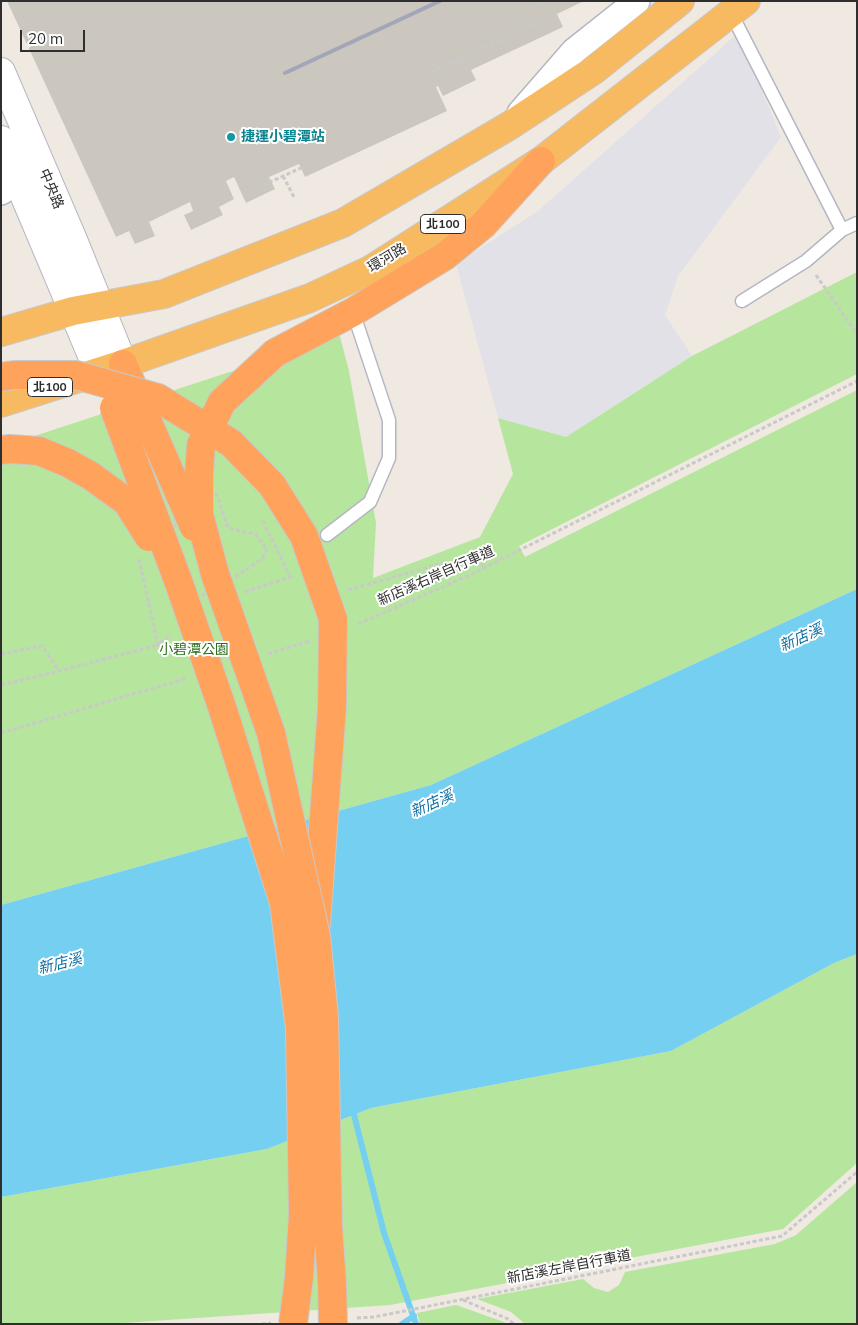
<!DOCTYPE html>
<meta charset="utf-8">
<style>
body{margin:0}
#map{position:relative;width:858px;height:1325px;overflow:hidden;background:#efe9e1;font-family:Mulish,sans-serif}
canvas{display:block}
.frame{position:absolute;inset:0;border:2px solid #2e2e2e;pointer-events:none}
.scale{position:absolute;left:20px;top:30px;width:65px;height:22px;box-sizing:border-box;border:2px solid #2e2e2e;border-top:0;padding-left:6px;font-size:15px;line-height:18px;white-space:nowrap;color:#2e2e2e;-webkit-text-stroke:4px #fff;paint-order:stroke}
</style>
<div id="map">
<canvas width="858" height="1325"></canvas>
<div class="frame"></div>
<div class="scale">20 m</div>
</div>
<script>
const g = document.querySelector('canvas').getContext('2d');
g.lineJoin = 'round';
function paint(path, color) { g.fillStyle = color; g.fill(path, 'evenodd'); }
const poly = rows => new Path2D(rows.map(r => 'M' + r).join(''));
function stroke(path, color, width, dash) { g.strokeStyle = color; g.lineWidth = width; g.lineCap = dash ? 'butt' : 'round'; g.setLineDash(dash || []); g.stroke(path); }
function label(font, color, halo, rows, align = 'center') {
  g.font = font + ' Mulish,"Noto Sans TC",sans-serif'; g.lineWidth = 4; g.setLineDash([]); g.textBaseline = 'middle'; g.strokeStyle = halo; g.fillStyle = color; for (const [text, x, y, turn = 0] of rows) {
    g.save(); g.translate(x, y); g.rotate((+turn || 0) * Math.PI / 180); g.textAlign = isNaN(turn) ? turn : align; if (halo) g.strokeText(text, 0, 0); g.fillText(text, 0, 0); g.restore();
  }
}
paint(poly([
 [738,33,781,137,678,276,665,315,692,356,566,437,498,418,456,264,538,211]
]), '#e3e1e8');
paint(poly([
 [857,272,857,374,519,546,525,557,857,390,857,589,431,785,1,905,1,447,248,366,338,329,349,371,376,523,373,578,480,537,513,474,498,418,566,437,692,356],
 [857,954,857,1163,783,1229,625,1259,612,1251,597,1251,586,1259,582,1269,390,1305,108,1324,1,1324,1,1197,267,1149,371,1108,671,1051,834,963],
 [857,1182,857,1324,525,1324,511,1312,477,1299,583,1279,594,1288,608,1292,619,1285,625,1272,775,1244,796,1235],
 [456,1305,504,1322,506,1324,420,1324,417,1313]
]), '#b6e59e');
paint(poly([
 [857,589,857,954,834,963,671,1051,371,1108,267,1149,1,1197,1,905,431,785]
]), '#75cff0');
stroke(poly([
 [352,1107,384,1233,416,1324],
 [402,1324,414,1316]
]), '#75cff0', 6);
paint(poly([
 [7,1,584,1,557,14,563,27,471,70,476,80,443,96,438,86,436,87,447,111,305,177,299,164,269,177,275,189,246,203,234,177,226,181,234,199,219,207,223,215,191,230,184,215,193,211,190,202,149,222,155,236,135,244,129,231,116,237]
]), '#cbc7bf');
const service = poly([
 [731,13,842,230,857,223],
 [742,301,806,261,842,230],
 [327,535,370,502,389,458,389,420,353,312]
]);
const minor = poly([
 [520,113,574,51,637,1],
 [1,192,18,181]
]);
const tertiary = poly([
 [1,72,73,240,123,364],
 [1,140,99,372]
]);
const trunk = poly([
 [1,332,73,311,164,294,343,223,509,126,594,70,680,1],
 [1,403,123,364,310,298,372,269,541,161,746,1]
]);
const motorway = poly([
 [275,353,353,312,445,256,483,225,541,161],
 [123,364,137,397],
 [1,450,10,449,39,451,68,463,91,476],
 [316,924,332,707]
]);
stroke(service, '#b4b7c1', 15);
stroke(minor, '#b4b7c1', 28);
stroke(tertiary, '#b4b7c1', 30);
stroke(trunk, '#c9c9c9', 30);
stroke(motorway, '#c9c9c9', 30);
stroke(poly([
 [431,72,548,18,540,1],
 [283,176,295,199],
 [257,188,301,168],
 [816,275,857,334],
 [197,486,217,495,228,528,255,534,267,549,262,559,208,595,187,596,174,580,175,501,197,486],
 [263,521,290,577,294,578],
 [139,559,158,645,171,635],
 [348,590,439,564,489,565],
 [245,592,290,577],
 [358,624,474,573,857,381],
 [1,654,42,646,59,671],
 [268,654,310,641],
 [1,685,59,671,158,645],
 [1,733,188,678],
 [463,1300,508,1319,514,1324],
 [357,1318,374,1317,782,1236,857,1172],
 [262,1324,271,1323]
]), '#c9c9c9', 3, [4, 2.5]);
stroke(service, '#fff', 12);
stroke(minor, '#fff', 25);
stroke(tertiary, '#fff', 28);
stroke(trunk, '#f8ba60', 28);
stroke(motorway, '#ffa35c', 28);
stroke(poly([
 [285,73,440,1]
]), '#a3a6b8', 4);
const motorwayBridge = poly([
 [275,353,222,402,201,445,199,474,199,514,215,574,271,733,316,936,324,1017,328,1226,332,1283,333,1324],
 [1,377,14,375,76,375,158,398,231,443,272,485,304,536,333,619,332,707],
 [137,397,194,527],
 [114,408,180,586,222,707,284,903,300,1029,303,1215,299,1278,293,1324],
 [91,476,127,502,149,537]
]);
stroke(motorwayBridge, '#c9c9c9', 30, []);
stroke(motorwayBridge, '#ffa35c', 28);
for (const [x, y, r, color] of [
 [231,137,5,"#0f9aa8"]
]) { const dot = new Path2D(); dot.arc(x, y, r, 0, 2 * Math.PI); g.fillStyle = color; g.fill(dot); stroke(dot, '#fff', 2); }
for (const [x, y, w] of [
 [443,224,45],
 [50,387,45]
]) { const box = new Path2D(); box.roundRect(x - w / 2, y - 9.5, w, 19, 4); g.fillStyle = '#fff'; g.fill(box); stroke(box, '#2e2e2e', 1); }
label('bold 12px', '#2e2e2e', null, [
 ["北100",443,224],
 ["北100",50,387]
]);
label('bold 14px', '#0d838f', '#fff', [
 ["捷運小碧潭站",241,137]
], 'left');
label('14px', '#2e2e2e', '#fff', [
 ["中央路",51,189,67],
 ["環河路",387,258,-31],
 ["新店溪右岸自行車道",436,576,-24],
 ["新店溪左岸自行車道",569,1267,-11]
]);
label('14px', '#2c6e1b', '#fff', [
 ["小碧潭公園",194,650]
]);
label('italic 15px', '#0d6fa3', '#fff', [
 ["新店溪",801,638,-24],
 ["新店溪",432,804,-24],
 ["新店溪",60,964,-14]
]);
</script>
